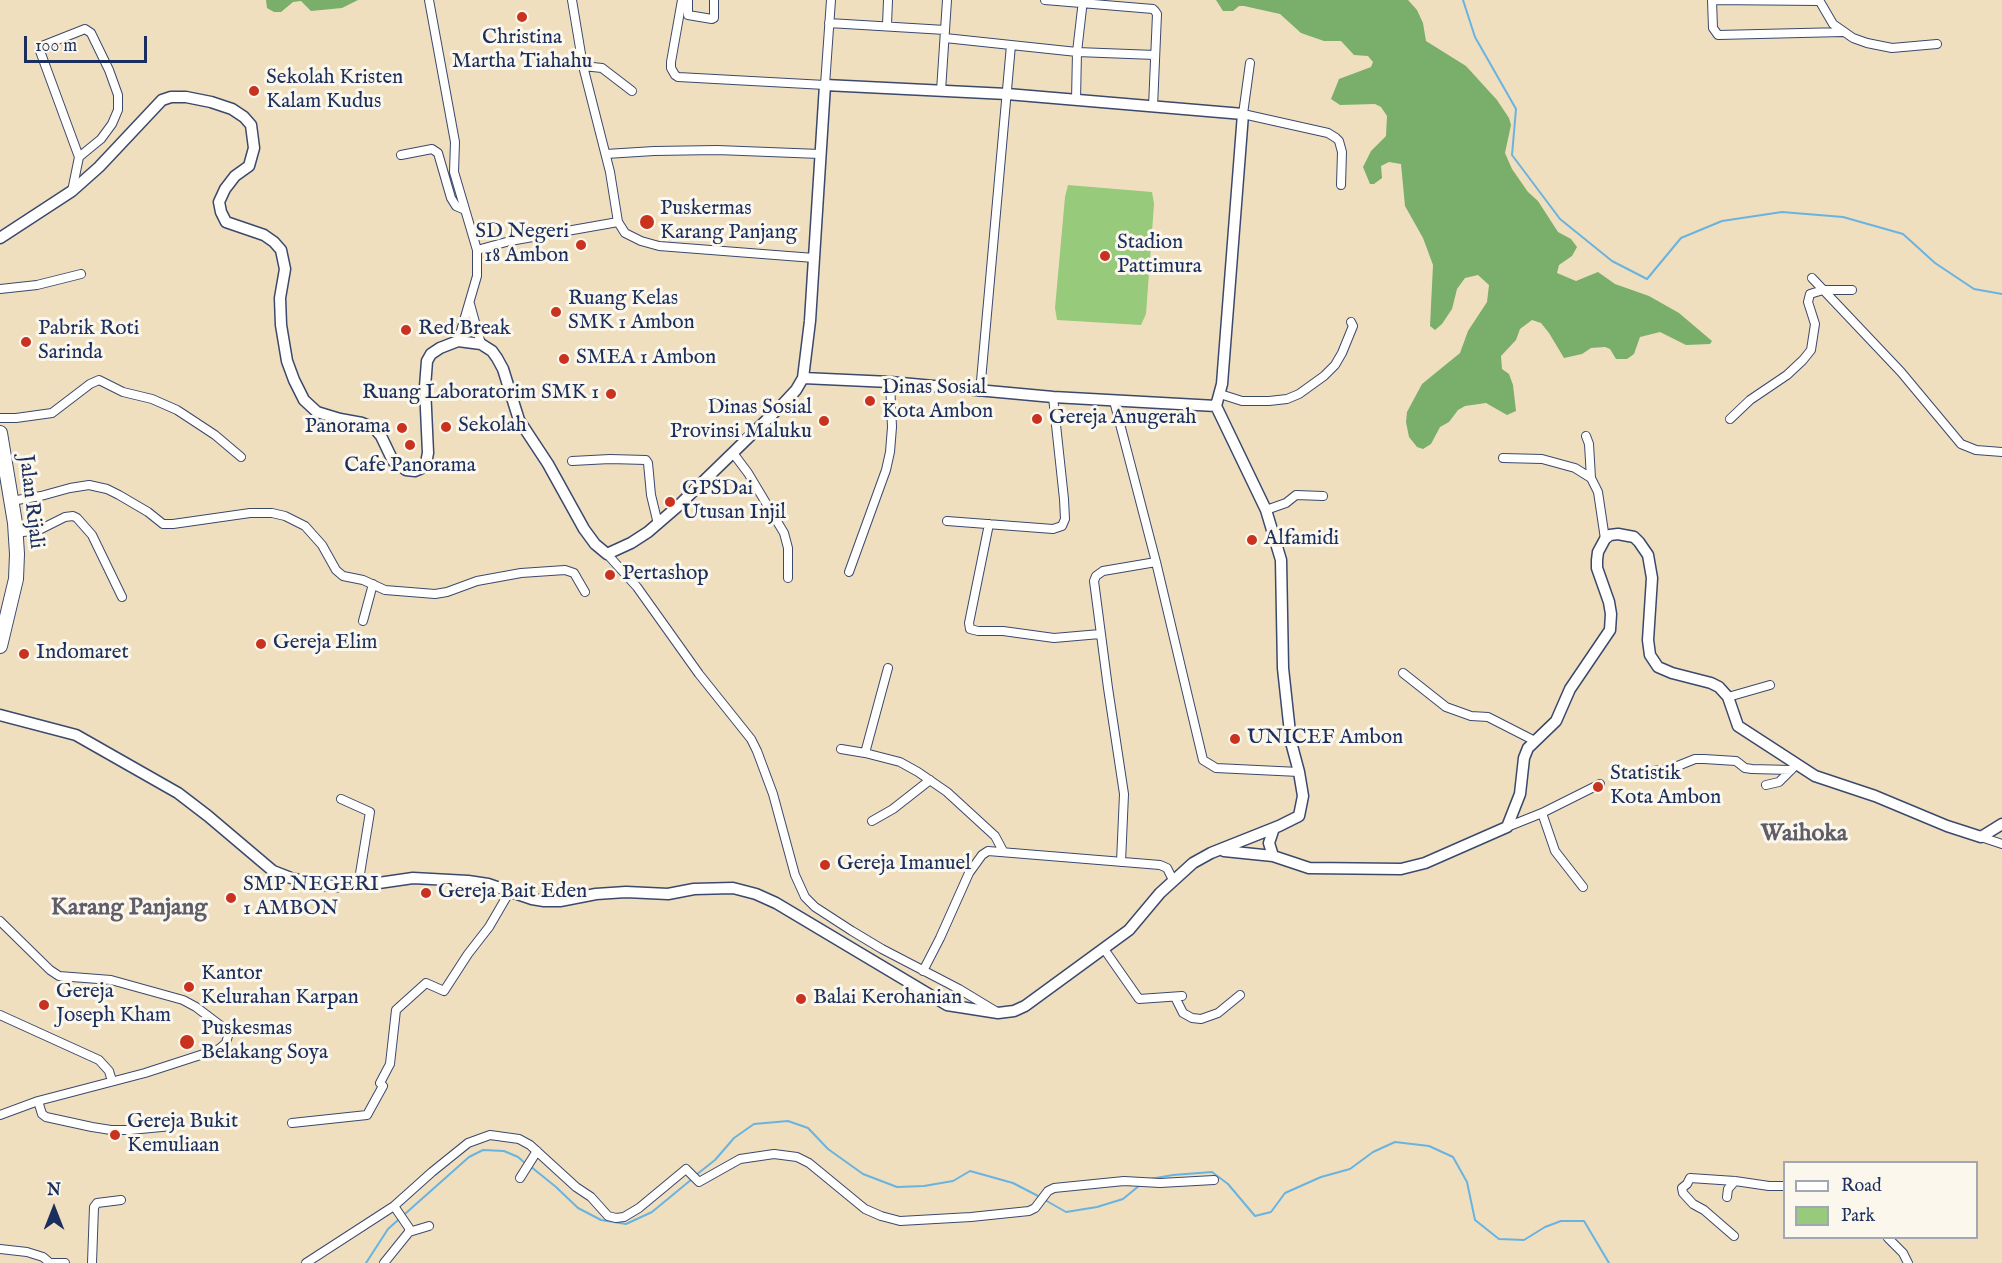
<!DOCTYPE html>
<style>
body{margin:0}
#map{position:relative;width:2002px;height:1263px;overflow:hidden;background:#f0dfbf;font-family:"IM FELL English",serif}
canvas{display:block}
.legend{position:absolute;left:1783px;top:1161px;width:195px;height:78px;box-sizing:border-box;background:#fbf7ec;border:2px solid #a1a7b3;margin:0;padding:8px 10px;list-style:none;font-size:18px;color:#1b2f5e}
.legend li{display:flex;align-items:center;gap:12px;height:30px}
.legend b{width:30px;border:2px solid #a1a7b3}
.north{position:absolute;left:24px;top:1179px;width:60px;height:60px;-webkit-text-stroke:4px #fbf7ec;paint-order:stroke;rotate:0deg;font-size:16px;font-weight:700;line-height:24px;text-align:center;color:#1b2f5e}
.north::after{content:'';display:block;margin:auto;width:21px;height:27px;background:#1b2f5e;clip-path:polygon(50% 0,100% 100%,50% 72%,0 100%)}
.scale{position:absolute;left:24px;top:36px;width:123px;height:27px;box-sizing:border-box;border:3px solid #1b2f5e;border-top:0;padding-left:8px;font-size:18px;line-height:21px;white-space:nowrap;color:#1b2f5e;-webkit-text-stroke:4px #fbf7ec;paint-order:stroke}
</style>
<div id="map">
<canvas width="2002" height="1263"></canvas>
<ul class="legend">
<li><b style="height:8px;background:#fff"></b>Road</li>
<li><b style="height:16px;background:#97ca7b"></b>Park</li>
</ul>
<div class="north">N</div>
<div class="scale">100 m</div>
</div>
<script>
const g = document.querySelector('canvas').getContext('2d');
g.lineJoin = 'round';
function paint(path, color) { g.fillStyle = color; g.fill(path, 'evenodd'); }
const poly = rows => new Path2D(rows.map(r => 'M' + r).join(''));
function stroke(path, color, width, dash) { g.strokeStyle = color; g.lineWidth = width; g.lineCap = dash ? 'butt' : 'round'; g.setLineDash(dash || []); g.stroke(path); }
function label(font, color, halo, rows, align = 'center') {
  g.font = font + ' "IM FELL English",serif'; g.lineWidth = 6; g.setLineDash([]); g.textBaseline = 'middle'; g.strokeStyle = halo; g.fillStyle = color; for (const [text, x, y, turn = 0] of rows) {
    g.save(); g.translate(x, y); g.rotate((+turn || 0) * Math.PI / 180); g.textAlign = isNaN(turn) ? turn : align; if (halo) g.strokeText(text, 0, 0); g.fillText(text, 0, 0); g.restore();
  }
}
paint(poly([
 [1068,185,1152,192,1154,204,1146,314,1141,325,1057,320,1055,308,1065,197]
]), '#97ca7b');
paint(poly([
 [266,0,358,0,342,8,311,11,301,1,293,2,281,12,274,12,267,8],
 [1216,0,1408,0,1417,10,1423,23,1426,41,1466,66,1497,100,1509,118,1511,125,1505,153,1512,169,1528,192,1538,201,1558,232,1571,239,1577,247,1572,256,1559,265,1557,273,1576,281,1598,272,1615,284,1649,296,1679,313,1712,341,1710,344,1686,345,1660,332,1640,337,1634,354,1627,359,1616,359,1610,349,1605,347,1591,348,1582,354,1564,358,1549,333,1541,323,1532,320,1520,329,1516,340,1501,356,1502,369,1509,374,1513,385,1516,411,1507,415,1486,403,1465,406,1458,410,1449,422,1440,427,1431,444,1423,449,1417,447,1409,437,1406,422,1407,412,1422,384,1460,353,1468,331,1487,302,1489,285,1478,275,1465,278,1457,289,1452,309,1442,324,1435,330,1430,326,1433,265,1423,238,1405,206,1401,164,1389,162,1381,166,1382,178,1374,184,1370,184,1363,167,1371,151,1386,136,1387,116,1381,107,1375,104,1340,105,1331,99,1339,79,1371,67,1373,62,1368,56,1354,55,1341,41,1324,41,1301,33,1280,14,1244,6,1239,6,1233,11,1223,11]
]), '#79ae6b');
stroke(poly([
 [1463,0,1475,37,1516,109,1512,155,1560,219,1612,261,1647,279,1681,238,1722,221,1782,212,1843,217,1903,234,1935,263,1974,289,2002,294],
 [530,1166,556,1187,578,1208,601,1220,626,1224,652,1212,692,1179],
 [696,1175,715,1160,734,1138,754,1124,788,1121,808,1128,828,1149,863,1174,897,1187,924,1186,953,1181,970,1171,1013,1183,1040,1197],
 [1150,1179,1173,1175,1212,1172,1228,1184,1255,1216,1271,1212,1285,1193,1321,1177,1350,1169,1373,1152,1395,1142,1429,1146,1453,1157,1467,1182,1475,1220,1499,1239,1524,1240,1545,1227,1561,1221,1584,1221,1609,1263],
 [1045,1200,1066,1212,1097,1207,1123,1199,1140,1185],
 [366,1263,388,1229,469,1157,483,1150,504,1151,518,1157,525,1163]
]), '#69b3e1', 2);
const minor = poly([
 [429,0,455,142,454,172,477,250,477,276,458,341],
 [572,0,583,66,610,172,618,222,625,233,641,241,659,246,814,258],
 [682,0,671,62,671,68,675,75,678,77,825,85,831,0],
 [688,0,688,15,712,19,714,18,714,0],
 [1045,0,1153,9,1155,11,1157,14,1153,107],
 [1712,0,1713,28,1718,35,1843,32],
 [1712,0,1819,1],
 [1819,0,1833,24,1853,38,1867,43,1892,48,1937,44],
 [829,23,945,30],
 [887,25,888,0],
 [945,38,1077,52,1155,55],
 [1250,63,1243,114,1328,133,1336,138,1339,141,1342,152,1341,185],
 [583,66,602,68,632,91],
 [941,91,947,0],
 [1076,100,1077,52,1083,0],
 [606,154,654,151,717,150,820,154],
 [401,155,432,149,438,153,451,198,456,206,465,210],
 [72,191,79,157,40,51,42,46,85,29,91,33,109,70,118,95,118,110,112,124,101,139,79,157],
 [477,250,510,241,618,222],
 [1812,278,1901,372,1961,444,1976,450,2002,452],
 [0,289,37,285,81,274],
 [470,304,481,344],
 [980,392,1011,45],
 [1220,394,1242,401,1269,401,1287,399,1299,394,1324,376,1335,365,1342,353,1353,326,1351,322],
 [1114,401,1156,562,1103,571,1096,576,1094,581,1108,688,1124,794,1121,862],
 [0,418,16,418,52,413,90,384,99,380,123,392,152,399,177,410,215,435,241,457],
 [1730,419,1750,400,1787,375,1803,360,1811,350,1815,324,1808,302,1810,294,1823,290,1852,290],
 [1586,436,1589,444,1591,478],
 [733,453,748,473,784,533,788,548,788,578],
 [1503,458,1542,459,1575,468,1591,478,1598,492,1605,539],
 [572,461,610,459,646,460,648,463,651,495,658,524],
 [11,501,41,496,70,488,89,485,107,489,119,495,148,512,163,524,173,524,250,513,272,513,285,516,305,526,322,545,336,570,343,576,363,580,385,590,435,594,447,592,477,581,521,573,565,570,574,573,585,592],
 [1266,510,1286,503,1296,495,1323,496],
 [947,521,1053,529,1062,526,1065,519,1064,499,1053,397],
 [989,524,969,623,970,629,978,631,1003,631,1054,638,1100,634],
 [15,533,39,530,65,517,73,516,77,518,92,535,122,597],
 [607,554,637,587,699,674,751,739,757,751,773,794,795,875,805,897,815,907,852,931,882,949,959,989,997,1012],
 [1156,562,1203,760,1216,768,1299,772],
 [849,572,886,470,890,452,892,427,890,382],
 [363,621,373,584],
 [1403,673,1446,707,1471,716,1488,717,1535,741],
 [1728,697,1770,685],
 [841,749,865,753,900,762,918,772,947,792,995,836,1003,851],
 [865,753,888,668],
 [1645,772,1670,769,1695,759,1704,759,1736,761,1745,768,1752,769,1791,770],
 [1766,785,1779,782,1793,768],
 [341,799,370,812,358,886],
 [1542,813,1555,851,1583,887],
 [872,821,893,809,930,780],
 [1507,827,1542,813,1600,784],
 [1981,837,2002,844],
 [0,921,50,970,59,976,111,980,183,1000,196,1007,225,1029,228,1036,226,1043,219,1049,145,1073,38,1101,0,1115],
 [1104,949,1139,999,1182,996],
 [923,971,940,938,969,873,982,855,988,851,1160,865,1167,868,1173,880],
 [1175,997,1183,1013,1192,1018,1201,1019,1218,1013,1240,995],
 [0,1015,99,1060,109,1071,112,1081],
 [38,1101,42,1114,46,1117,92,1127,111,1130,130,1130,172,1126],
 [292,1123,367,1115,383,1086,380,1083,390,1064,396,1010,426,983,444,991,468,954,489,927,510,891],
 [520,1178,537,1151],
 [1727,1197,1728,1189,1735,1181],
 [409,1232,429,1226],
 [1734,1236,1704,1210,1693,1204,1683,1193,1682,1188,1687,1184,1690,1178,1735,1181,1769,1186,1784,1186],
 [1888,1238,1903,1253,1908,1263],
 [0,1249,27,1252,43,1257,50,1263],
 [50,1263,65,1263],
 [92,1263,94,1207,97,1203,121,1200],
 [306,1263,394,1206,432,1172,468,1143,490,1135,519,1139,530,1145,576,1187,591,1197,608,1216,616,1218,624,1217,639,1208,686,1169,699,1182,740,1159,774,1154,797,1157,809,1163,865,1209,881,1216,900,1221,971,1217,1029,1211,1035,1208,1048,1191,1054,1188,1124,1181,1160,1183,1214,1180],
 [384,1263,409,1232,409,1228,394,1206]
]);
const tertiary = poly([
 [0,238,72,191,99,167,162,100,171,97,186,97,211,102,232,109,244,117,251,125,254,148,249,166,235,176,225,189,219,202,221,212,226,222,264,235,274,242,281,250,285,269,280,298,281,325,287,361,294,380,304,400,317,412,340,419,362,423,374,428,381,436,393,461,406,470,415,471,422,468,426,463,428,453,425,387,427,361,431,354,440,348,458,341,481,344,492,351,497,358,503,369,519,420,548,464,584,529,595,544,607,554,631,543,648,532,677,507,783,404,796,390,803,378,810,321,825,85,1007,94,1243,114,1222,384,1216,406,1266,510,1281,560,1283,668,1291,742,1299,772,1303,796,1299,816,1279,826,1211,853,1193,863,1160,893,1129,930,1025,1006,1014,1011,998,1013,947,1005,776,903,756,894,733,888,694,889,668,894,626,892,596,894,560,901,544,901,532,899,488,884,468,881,413,878,358,886,338,886,321,885,291,878,273,871,208,816,178,793,76,735,0,715],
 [803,378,890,382,1053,397,1216,406],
 [1224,851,1273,856,1309,868,1401,869,1425,863,1507,827,1520,794,1524,758,1528,748,1556,721,1570,689,1610,630,1611,614,1609,602,1597,568,1597,560,1598,552,1605,539,1610,535,1618,534,1634,537,1639,542,1648,555,1652,578,1648,640,1650,655,1658,667,1672,673,1711,683,1719,687,1728,697,1738,726,1815,776,1875,796,1947,826,1981,837,2002,824],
 [1273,856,1269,843,1274,828]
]);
const trunk = poly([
 [0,433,15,523,17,554,16,579,0,646]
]);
stroke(minor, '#3b496d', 10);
stroke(tertiary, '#3b496d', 13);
stroke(trunk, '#3b496d', 16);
stroke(minor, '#fff', 8);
stroke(tertiary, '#fff', 10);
stroke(trunk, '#fff', 14);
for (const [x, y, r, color] of [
 [522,17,6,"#c8321e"],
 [254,91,6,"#c8321e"],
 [647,222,8,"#c8321e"],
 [581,245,6,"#c8321e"],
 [1105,256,6,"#c8321e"],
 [556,312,6,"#c8321e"],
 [406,330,6,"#c8321e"],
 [26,342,6,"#c8321e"],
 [564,359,6,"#c8321e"],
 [611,394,6,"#c8321e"],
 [870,401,6,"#c8321e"],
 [1037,419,6,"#c8321e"],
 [824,421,6,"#c8321e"],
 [446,427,6,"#c8321e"],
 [402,428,6,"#c8321e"],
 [410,445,6,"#c8321e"],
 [670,502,6,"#c8321e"],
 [1252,540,6,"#c8321e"],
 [610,575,6,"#c8321e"],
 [261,644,6,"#c8321e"],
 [24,654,6,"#c8321e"],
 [1235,739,6,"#c8321e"],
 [1598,787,6,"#c8321e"],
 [825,865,6,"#c8321e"],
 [426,893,6,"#c8321e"],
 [231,898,6,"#c8321e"],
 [189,987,6,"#c8321e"],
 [801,999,6,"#c8321e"],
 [44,1005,6,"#c8321e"],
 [187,1042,8,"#c8321e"],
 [115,1135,6,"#c8321e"]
]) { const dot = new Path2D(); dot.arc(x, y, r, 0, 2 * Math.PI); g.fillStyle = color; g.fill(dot); stroke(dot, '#fbf7ec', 2); }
label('21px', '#1b2f5e', '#fbf7ec', [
 ["Christina",522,39,"center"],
 ["Martha Tiahahu",522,63,"center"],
 ["Sekolah Kristen",266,79],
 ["Kalam Kudus",266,103],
 ["Puskermas",660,210],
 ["Karang Panjang",660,234],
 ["SD Negeri",569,233,"right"],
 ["18 Ambon",569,257,"right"],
 ["Stadion",1117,244],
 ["Pattimura",1117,268],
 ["Ruang Kelas",568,300],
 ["SMK 1 Ambon",568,324],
 ["Pabrik Roti",38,330],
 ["Sarinda",38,354],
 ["Red Break",418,330],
 ["SMEA 1 Ambon",576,359],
 ["Dinas Sosial",882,389],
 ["Kota Ambon",882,413],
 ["Ruang Laboratorim SMK 1",599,394,"right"],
 ["Dinas Sosial",812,409,"right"],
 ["Provinsi Maluku",812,433,"right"],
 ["Gereja Anugerah",1049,419],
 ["Sekolah",458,427],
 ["Panorama",390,428,"right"],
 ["Cafe Panorama",410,467,"center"],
 ["GPSDai",682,490],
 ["Utusan Injil",682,514],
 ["Alfamidi",1264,540],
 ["Pertashop",622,575],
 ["Gereja Elim",273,644],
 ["Indomaret",36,654],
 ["UNICEF Ambon",1247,739],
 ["Statistik",1610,775],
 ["Kota Ambon",1610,799],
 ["Gereja Imanuel",837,865],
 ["SMP NEGERI",243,886],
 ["1 AMBON",243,910],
 ["Gereja Bait Eden",438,893],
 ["Kantor",201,975],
 ["Kelurahan Karpan",201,999],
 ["Gereja",56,993],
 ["Joseph Kham",56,1017],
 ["Balai Kerohanian",813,999],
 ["Puskesmas",201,1030],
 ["Belakang Soya",201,1054],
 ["Gereja Bukit",127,1123],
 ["Kemuliaan",127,1147]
], 'left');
label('21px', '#1b2f5e', '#fbf7ec', [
 ["Jalan Rijali",30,502,83]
]);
label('bold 24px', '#5e5d68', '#fbf7ec', [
 ["Waihoka",1804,835],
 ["Karang Panjang",129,909]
]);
</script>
